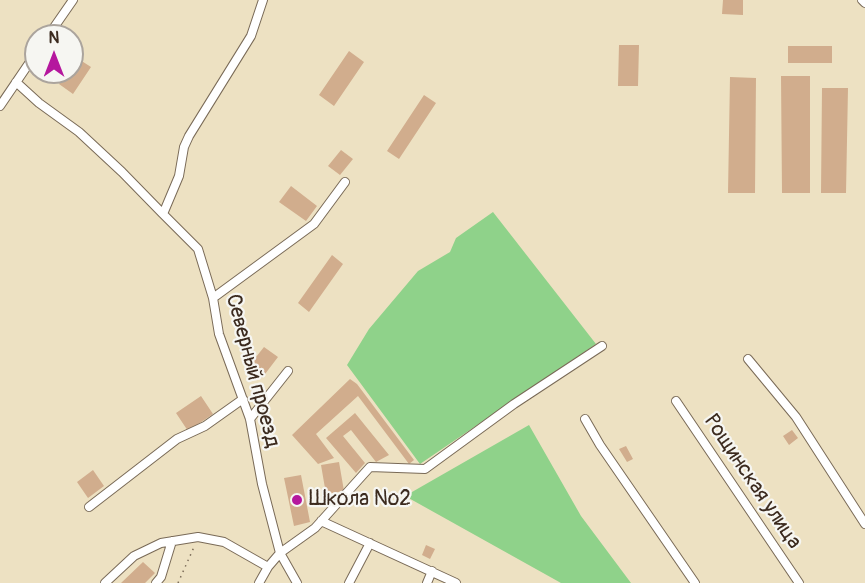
<!DOCTYPE html>
<meta charset="utf-8">
<style>
body{margin:0}
#map{position:relative;width:865px;height:583px;overflow:hidden;background:#ede1c2;font-family:Pangolin,sans-serif}
canvas{display:block}
.north{position:absolute;left:24px;top:24px;width:60px;height:60px;box-sizing:border-box;background:#f6f6f2;border:2px solid #aba49d;border-radius:50%;rotate:0deg;font-size:16px;font-weight:700;line-height:24px;text-align:center;color:#3b2a1e}
.north::after{content:'';display:block;margin:auto;width:21px;height:27px;background:#b5179e;clip-path:polygon(50% 0,100% 100%,50% 72%,0 100%)}
</style>
<div id="map">
<canvas width="865" height="583"></canvas>
<div class="north">N</div>
</div>
<script>
const g = document.querySelector('canvas').getContext('2d');
g.lineJoin = 'round';
function paint(path, color) { g.fillStyle = color; g.fill(path, 'evenodd'); }
const poly = rows => new Path2D(rows.map(r => 'M' + r).join(''));
function stroke(path, color, width, dash) { g.strokeStyle = color; g.lineWidth = width; g.lineCap = dash ? 'butt' : 'round'; g.setLineDash(dash || []); g.stroke(path); }
function label(font, color, halo, rows, align = 'center') {
  g.font = font + ' Pangolin,sans-serif'; g.lineWidth = 4.5; g.setLineDash([]); g.textBaseline = 'middle'; g.strokeStyle = halo; g.fillStyle = color; for (const [text, x, y, turn = 0] of rows) {
    g.save(); g.translate(x, y); g.rotate((+turn || 0) * Math.PI / 180); g.textAlign = isNaN(turn) ? turn : align; if (halo) g.strokeText(text, 0, 0); g.fillText(text, 0, 0); g.restore();
  }
}
paint(poly([
 [493,212,596,344,420,464,347,365,369,329,418,271,450,252,456,238],
 [529,425,581,516,631,583,561,583,405,496]
]), '#8fd28a');
paint(poly([
 [723,0,743,0,743,15,722,14],
 [619,45,639,45,638,86,618,86],
 [788,46,832,46,832,63,788,63],
 [349,51,364,62,334,106,319,95],
 [77,58,91,67,73,94,59,84,67,72,72,72,72,65],
 [781,76,810,76,810,193,782,193],
 [730,77,756,78,755,193,728,193],
 [822,88,848,88,846,193,821,193],
 [424,95,436,103,399,159,387,151],
 [341,150,353,159,340,175,328,166],
 [291,186,317,206,306,221,279,202],
 [332,255,343,264,309,312,298,303],
 [264,347,278,357,262,378,248,367],
 [350,379,357,384,414,460,409,464,358,396,316,434,334,458,318,464,292,435],
 [201,396,213,414,188,431,176,413],
 [355,413,389,455,376,462,351,430,343,436,365,463,356,473,326,438],
 [792,430,798,438,789,445,783,436],
 [626,446,633,459,627,462,619,449],
 [339,462,344,491,326,494,321,465],
 [93,470,104,486,88,498,77,482],
 [301,475,310,522,294,526,284,478],
 [426,545,435,549,430,559,422,555],
 [143,562,155,573,145,583,121,583]
]), '#d1ad8d');
const minor = poly([
 [862,0,865,3],
 [48,36,73,0],
 [16,82,39,103,79,132,122,172,163,214,179,176,184,147,189,136,251,36,263,0],
 [0,106,36,53],
 [163,214,198,249,213,298,219,334,250,419,262,484,280,553,297,583],
 [213,298,314,224,345,182],
 [748,359,796,417,865,524],
 [676,401,799,583],
 [250,419,288,371],
 [585,419,600,445,695,583],
 [89,507,177,439,205,426,243,399],
 [321,521,456,583],
 [105,583,134,556,161,543,198,537,224,542,268,567],
 [156,583,161,577,172,541],
 [259,583,268,567,280,553,315,528,370,467,425,469,514,404,602,346],
 [349,583,370,543],
 [427,583,432,571]
]);
stroke(minor, '#796a57', 10);
stroke(poly([
 [178,583,194,547]
]), '#796a57', 1.5, [1.5, 4.5]);
stroke(minor, '#fff', 8);
for (const [x, y, r, color] of [
 [297,500,6,"#b5179e"]
]) { const dot = new Path2D(); dot.arc(x, y, r, 0, 2 * Math.PI); g.fillStyle = color; g.fill(dot); stroke(dot, '#f6f6f2', 2); }
label('21px', '#3b2a1e', '#f6f6f2', [
 ["Северный проезд",252,371,75],
 ["Рощинская улица",752,482,56]
]);
label('21px', '#3b2a1e', '#f6f6f2', [
 ["Школа №2",309,500]
], 'left');
</script>
